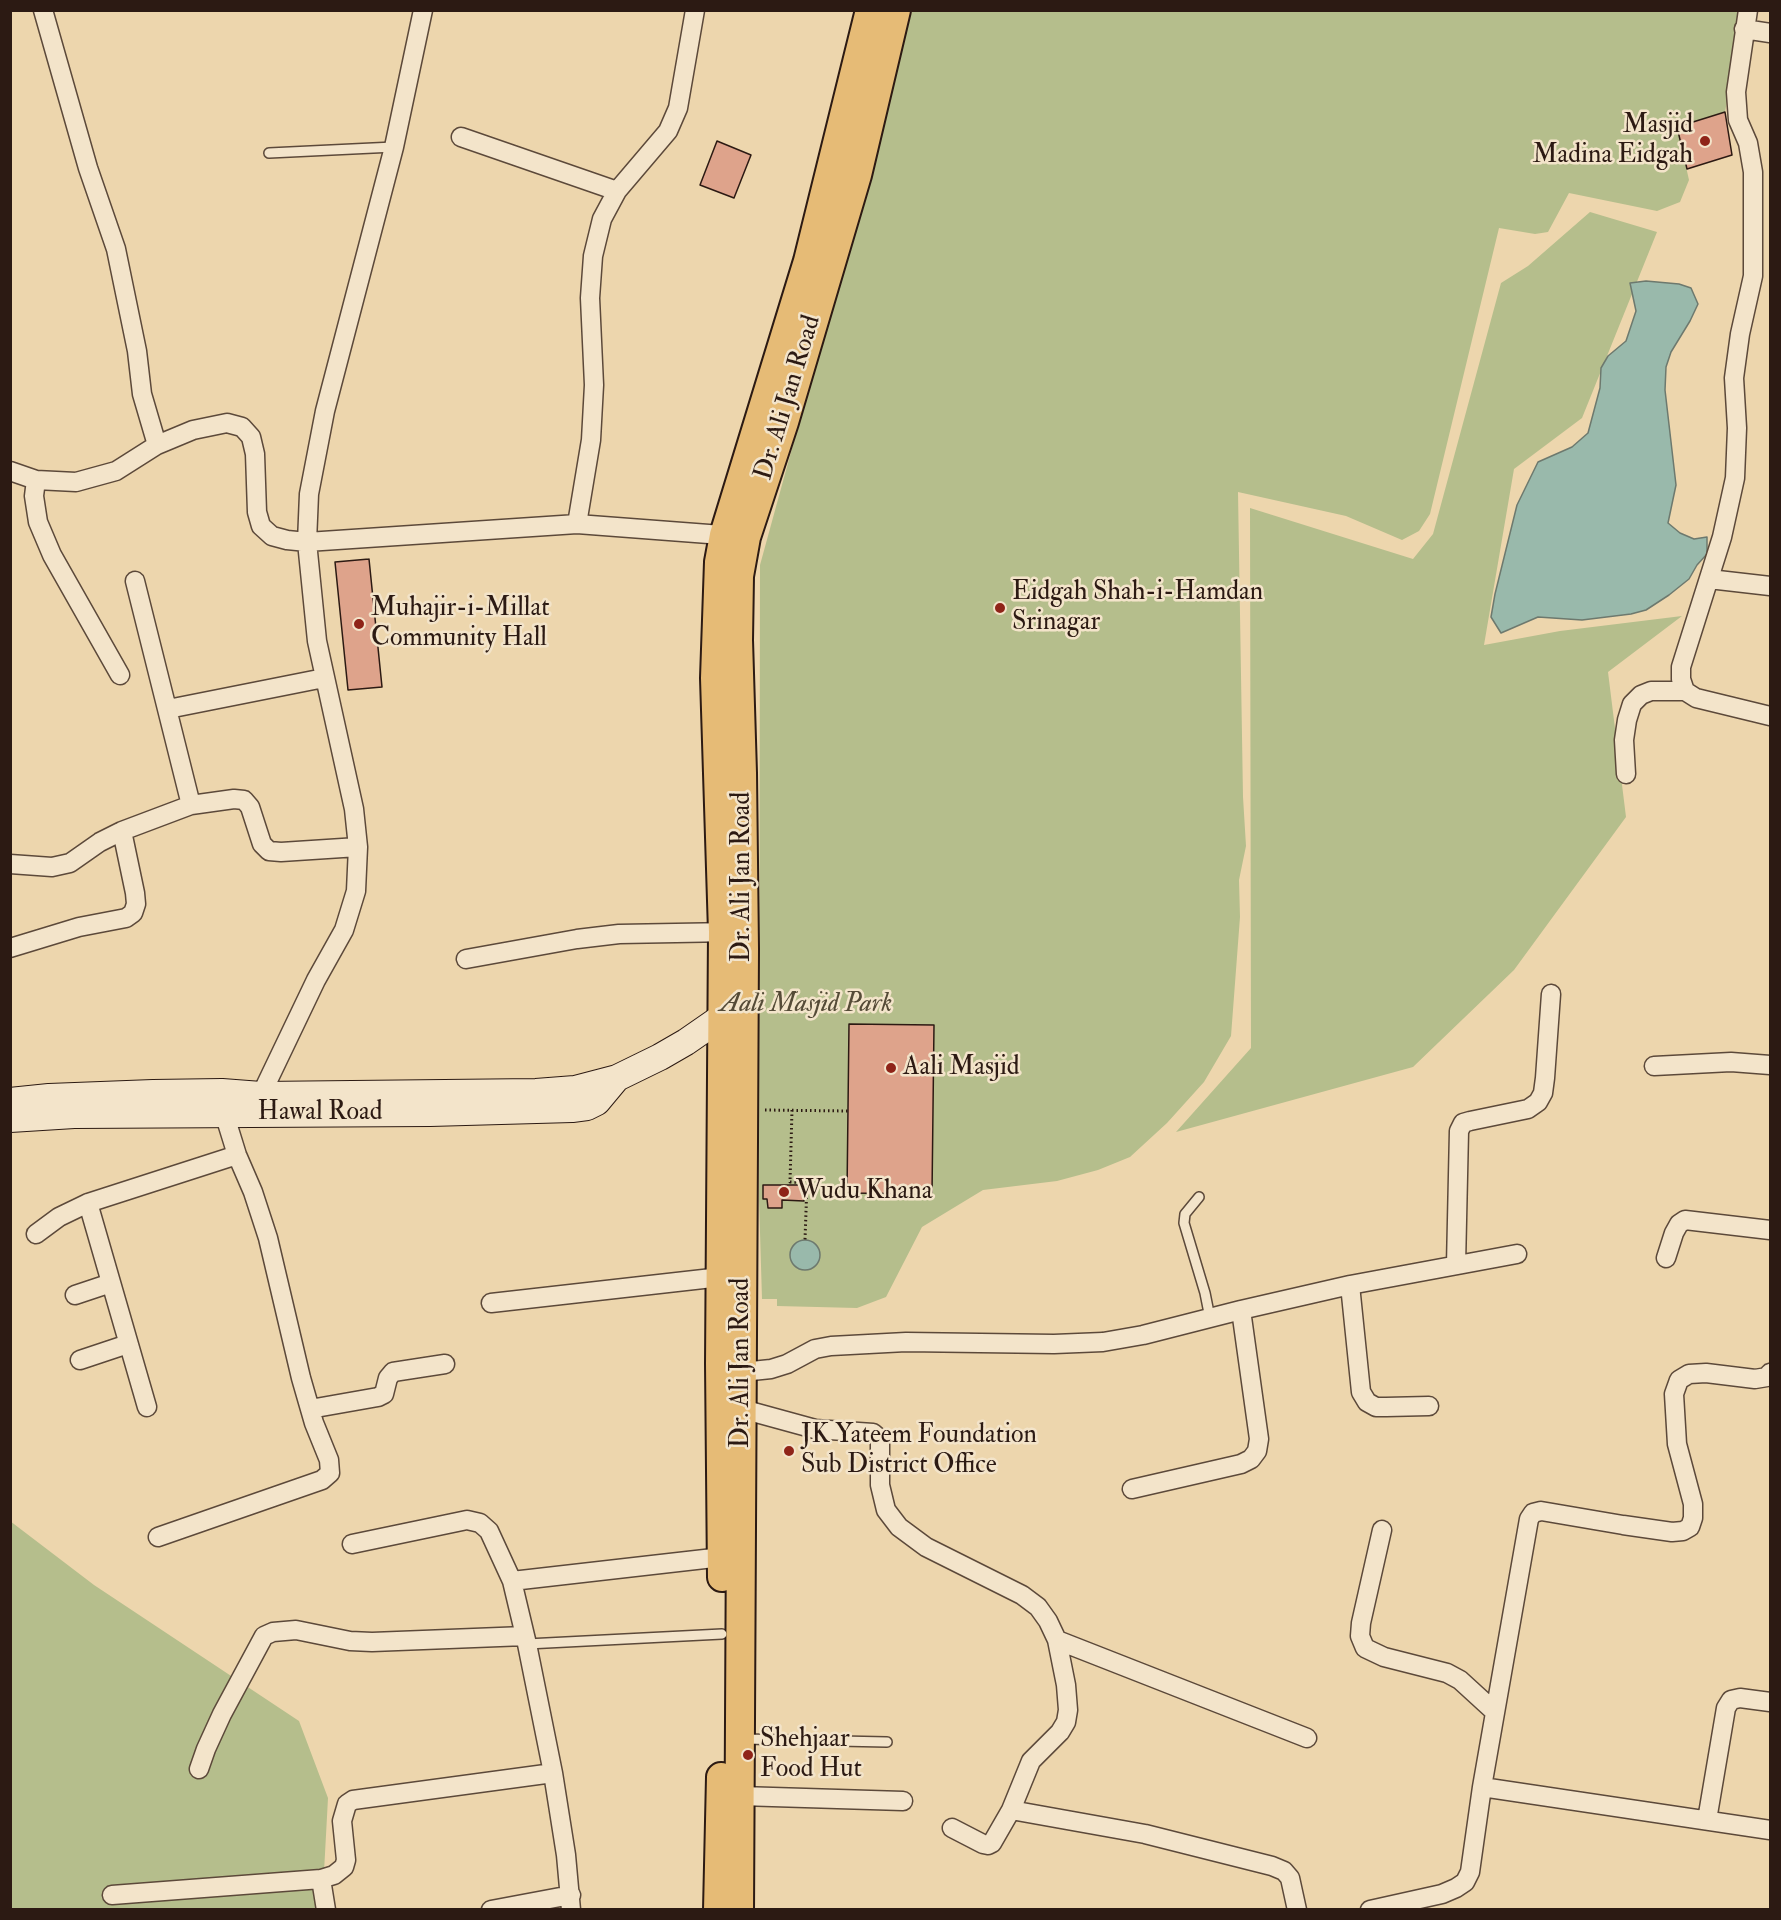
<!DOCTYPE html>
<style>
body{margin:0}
#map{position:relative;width:1781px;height:1920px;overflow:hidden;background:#edd6ad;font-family:"IM FELL Double Pica",serif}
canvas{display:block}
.frame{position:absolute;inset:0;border:12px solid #2c1a13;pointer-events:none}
</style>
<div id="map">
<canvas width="1781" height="1920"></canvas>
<div class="frame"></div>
</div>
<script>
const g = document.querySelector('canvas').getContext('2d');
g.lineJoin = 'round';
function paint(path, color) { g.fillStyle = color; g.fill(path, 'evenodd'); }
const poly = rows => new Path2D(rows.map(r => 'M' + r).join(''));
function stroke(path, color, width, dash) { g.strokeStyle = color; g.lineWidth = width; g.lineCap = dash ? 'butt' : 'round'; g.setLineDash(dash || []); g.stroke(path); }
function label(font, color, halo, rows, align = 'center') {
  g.font = font + ' "IM FELL Double Pica",serif'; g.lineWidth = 5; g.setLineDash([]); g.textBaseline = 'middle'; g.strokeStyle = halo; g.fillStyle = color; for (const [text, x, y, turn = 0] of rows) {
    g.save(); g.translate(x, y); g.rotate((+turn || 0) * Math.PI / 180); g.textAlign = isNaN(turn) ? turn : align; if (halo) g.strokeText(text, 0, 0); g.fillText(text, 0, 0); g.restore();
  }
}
paint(poly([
 [912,11,1744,11,1725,112,1677,127,1689,180,1680,202,1657,211,1569,193,1548,232,1535,234,1499,228,1430,514,1419,531,1402,540,1346,516,1238,492,1243,797,1246,846,1239,880,1240,917,1231,1036,1204,1082,1167,1123,1130,1157,1098,1170,1057,1181,983,1190,922,1227,886,1297,857,1308,777,1306,777,1299,762,1299,759,1199,760,565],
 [849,1024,934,1025,932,1194],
 [763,1185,804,1185,804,1201,782,1200,782,1208,769,1208,767,1199,763,1199],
 [804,1240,810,1241,817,1247,816,1266,807,1270,797,1268,790,1256,790,1251,800,1241],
 [1590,212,1657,232,1582,418,1514,469,1484,645,1560,631,1682,616,1608,672,1626,817,1514,970,1413,1067,1176,1132,1251,1048,1250,508,1413,559,1433,534,1501,283,1528,266],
 [10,1521,94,1585,299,1721,328,1798,322,1909,11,1909]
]), '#b5be8c');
const water = poly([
 [1646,281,1679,284,1691,288,1698,304,1690,321,1671,352,1666,367,1665,390,1676,485,1668,523,1680,533,1694,539,1707,537,1707,554,1697,565,1689,579,1669,595,1646,610,1631,614,1582,620,1538,617,1501,633,1491,617,1495,594,1517,505,1538,462,1572,447,1588,433,1600,388,1601,368,1608,356,1626,341,1636,311,1630,283,1646,281],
 '790 1255a15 15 0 1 1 30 0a15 15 0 1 1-30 0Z'
]);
paint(water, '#99b9ab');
stroke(water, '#6d796e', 1.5);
const building = poly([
 [1725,112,1732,155,1687,169,1677,127,1725,112],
 [717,141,751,155,734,198,700,185,717,141],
 [369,559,382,687,348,690,335,562,369,559],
 [849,1024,934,1025,932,1194,847,1193,849,1024],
 [763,1185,804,1185,804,1201,782,1200,782,1208,768,1208,767,1199,763,1199,763,1185]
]);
paint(building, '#dea38b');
stroke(building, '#2c1a13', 1.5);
const lane = poly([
 [269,153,394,147],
 [1199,1197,1185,1214,1184,1223,1205,1293,1210,1318],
 [527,1644,722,1634],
 [744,1739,887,1742]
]);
const street = poly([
 [43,10,88,168,116,249,137,351,142,394,157,445],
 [1748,10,1736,92,1738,120,1748,143,1753,172,1753,276,1740,334,1734,378,1737,428,1735,478,1722,537,1681,667,1681,679,1685,691,1696,698,1770,716],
 [1744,29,1770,33],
 [461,137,617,191],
 [10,471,36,480,76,482,116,471,157,445,193,430,227,423,242,427,251,437,255,454,257,512,261,526,272,536,287,540,307,542,577,524,735,536],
 [36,480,34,496,38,522,52,555,120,675],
 [577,524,591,440,594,385,590,298,593,256,602,219,617,191,668,131,678,108,695,10],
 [1709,579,1770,586],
 [135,581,191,805],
 [168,709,324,678],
 [1626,774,1624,740,1627,720,1632,704,1641,695,1651,691,1685,691],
 [10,864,52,867,70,863,100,842,122,831,191,805,234,799,244,800,250,807,262,844,269,851,281,852,358,847],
 [10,948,79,927,126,918,133,913,136,904,135,893,122,831],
 [466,959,577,939,619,934,732,932],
 [1654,1066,1731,1062,1770,1065],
 [261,1095,316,980,344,930,356,891,358,847,354,809,317,641,307,542,309,494,325,411,394,147,423,10],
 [88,1203,147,1407],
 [36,1234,59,1217,88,1203,237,1155],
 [1666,1258,1674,1233,1679,1224,1685,1220,1770,1230],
 [1456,1265,1459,1131,1463,1123,1470,1121,1528,1109,1538,1102,1543,1093,1545,1078,1551,994],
 [1350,1285,1361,1392,1367,1402,1376,1407,1386,1407,1429,1406],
 [75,1295,111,1283],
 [491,1303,721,1277],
 [80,1360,128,1344],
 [742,1372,771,1369,787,1364,815,1349,831,1346,906,1342,1054,1344,1103,1342,1143,1335,1241,1310,1350,1285,1517,1254],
 [310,1409,378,1397,384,1394,388,1378,393,1372,445,1364],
 [742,1409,815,1429,873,1433,880,1439,880,1485,886,1510,899,1527,926,1547,1022,1595,1038,1607,1048,1621,1057,1640,1066,1685,1068,1710,1066,1722,1060,1732,1031,1761,1011,1810],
 [1132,1489,1241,1464,1251,1459,1257,1451,1259,1439,1241,1310],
 [1382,1530,1361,1623,1360,1636,1365,1648,1384,1657,1447,1673,1460,1680,1495,1712],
 [158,1537,322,1480,330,1473,329,1460,314,1423,301,1378,268,1238,253,1192,237,1155,224,1113,223,1103],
 [352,1544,467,1520,480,1523,489,1531,512,1581,527,1644,553,1773,566,1855,571,1910],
 [512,1581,731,1556],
 [1057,1640,1307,1738],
 [199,1769,206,1749,222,1714,264,1636,273,1632,296,1630,350,1641,372,1642,525,1636],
 [1482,1787,1770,1830],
 [740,1796,903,1801],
 [1707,1820,1726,1708,1731,1700,1740,1698,1770,1702],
 [952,1828,983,1844,988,1845,992,1843,1011,1810,1145,1834,1272,1866,1284,1871,1290,1878,1297,1910],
 [321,1879,326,1910],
 [112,1895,321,1879,334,1875,344,1867,346,1860,342,1821,347,1804,353,1800,553,1773],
 [491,1910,571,1895],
 [1370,1910,1442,1894,1456,1888,1465,1882,1470,1872,1482,1787,1529,1519,1533,1513,1541,1511,1623,1525,1672,1532,1683,1531,1690,1527,1693,1518,1693,1504,1677,1444,1674,1394,1679,1380,1689,1374,1706,1373,1755,1379,1767,1377,1770,1373]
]);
const secondary = poly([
 [10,1101,49,1097,153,1093,222,1092,261,1095,536,1092,575,1089,617,1078,660,1057,686,1042,735,1008],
 [10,1119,74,1115,430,1113,572,1109,587,1107,597,1102,617,1078]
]);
const primary = poly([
 [722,1577,720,1363,723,932,715,678,719,562,724,535,808,261,870,10],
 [718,1910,721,1777],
 [739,1910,744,949,742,773,738,640,739,576,746,537,784,422,857,175,896,10]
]);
stroke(lane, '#5c493a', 12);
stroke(street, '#5c493a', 21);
stroke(secondary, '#2c1a13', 28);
stroke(primary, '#2c1a13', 32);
stroke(poly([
 [765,1110,848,1111],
 [792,1110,790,1182,807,1183,805,1240]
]), '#2c1a13', 3, [1.5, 3]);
stroke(lane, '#f3e4ca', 9);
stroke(street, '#f3e4ca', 18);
stroke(secondary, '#f3e4ca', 26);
stroke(primary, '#e6bb76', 28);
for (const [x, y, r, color] of [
 [1705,141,6,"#8f2418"],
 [1000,608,6,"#8f2418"],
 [359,624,6,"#8f2418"],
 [891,1068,6,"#8f2418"],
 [784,1192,6,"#8f2418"],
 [789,1451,6,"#8f2418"],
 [748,1755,6,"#8f2418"]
]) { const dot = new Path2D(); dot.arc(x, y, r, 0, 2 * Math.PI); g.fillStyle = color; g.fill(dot); stroke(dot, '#f3e4ca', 2); }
label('26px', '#2c1a13', '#f3e4ca', [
 ["Masjid",1693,126,"right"],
 ["Madina Eidgah",1693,156,"right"],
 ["Eidgah Shah-i-Hamdan",1012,593],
 ["Srinagar",1012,623],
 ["Muhajir-i-Millat",371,609],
 ["Community Hall",371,639],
 ["Aali Masjid",903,1068],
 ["Wudu Khana",796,1192],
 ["JK Yateem Foundation",801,1436],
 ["Sub District Office",801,1466],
 ["Shehjaar",760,1740],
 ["Food Hut",760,1770]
], 'left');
label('26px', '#2c1a13', '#f3e4ca', [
 ["Dr. Ali Jan Road",789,398,-73],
 ["Dr. Ali Jan Road",743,877,-90],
 ["Hawal Road",320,1113],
 ["Dr. Ali Jan Road",742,1363,-90]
]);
label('italic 26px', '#554b37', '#f3e4ca', [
 ["Aali Masjid Park",806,1005]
]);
</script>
